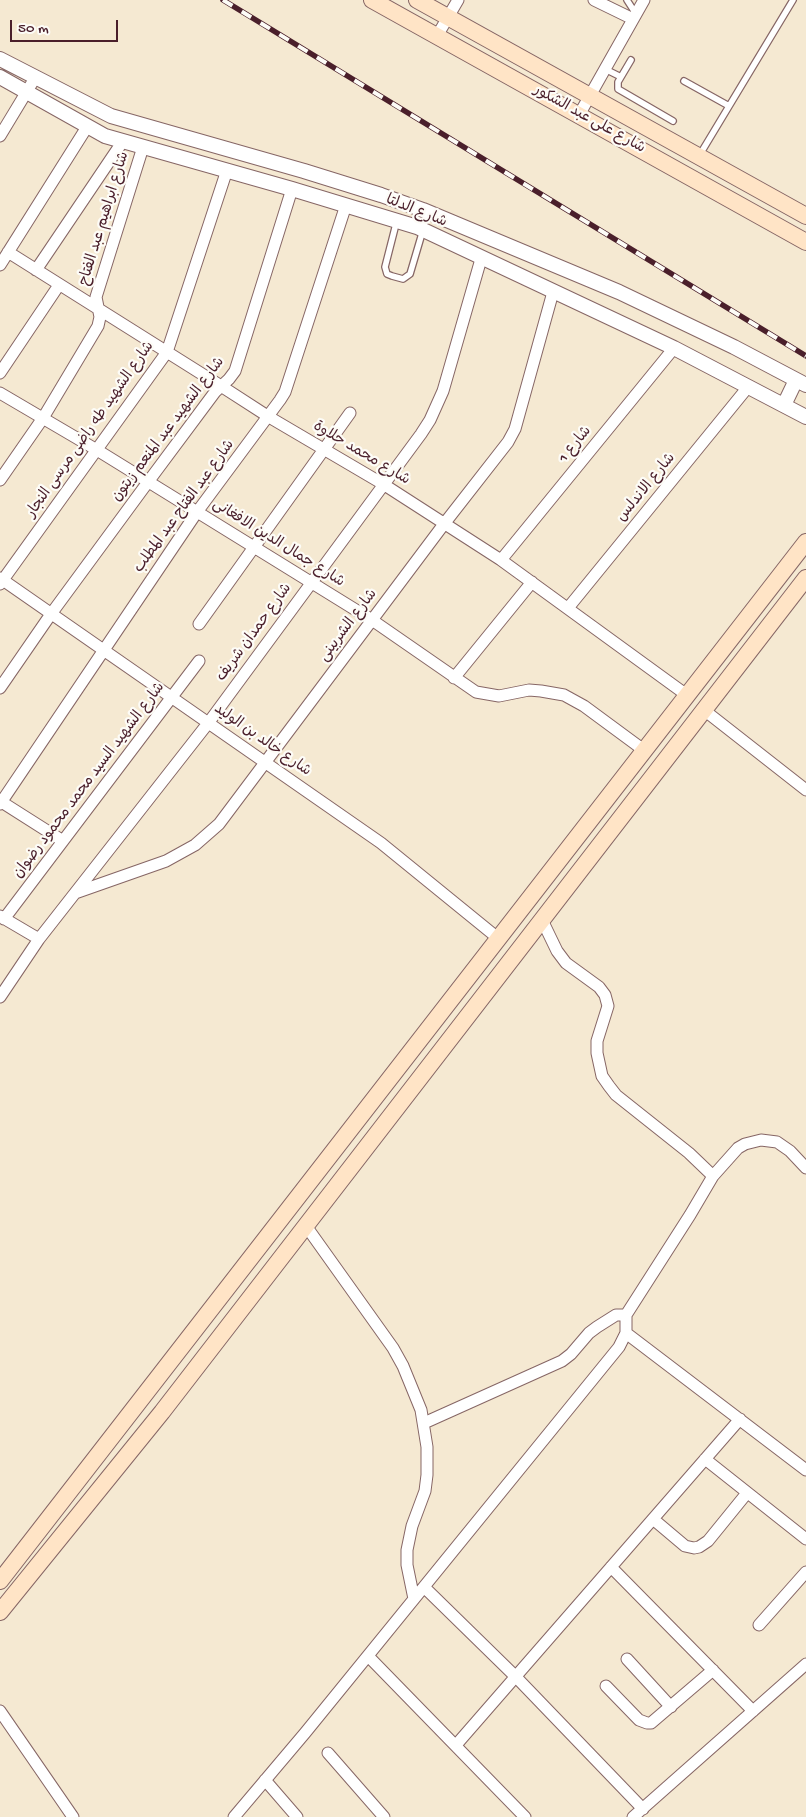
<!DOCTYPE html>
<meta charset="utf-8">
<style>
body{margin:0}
#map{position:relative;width:806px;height:1817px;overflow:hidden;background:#f5e9d2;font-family:"Gochi Hand",sans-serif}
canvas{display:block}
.scale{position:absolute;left:10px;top:20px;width:108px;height:22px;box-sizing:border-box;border:2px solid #4a1f2b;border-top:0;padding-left:6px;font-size:15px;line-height:18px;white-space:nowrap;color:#4a1f2b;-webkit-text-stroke:4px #fdfcf7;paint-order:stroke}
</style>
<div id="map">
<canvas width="806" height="1817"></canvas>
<div class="scale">50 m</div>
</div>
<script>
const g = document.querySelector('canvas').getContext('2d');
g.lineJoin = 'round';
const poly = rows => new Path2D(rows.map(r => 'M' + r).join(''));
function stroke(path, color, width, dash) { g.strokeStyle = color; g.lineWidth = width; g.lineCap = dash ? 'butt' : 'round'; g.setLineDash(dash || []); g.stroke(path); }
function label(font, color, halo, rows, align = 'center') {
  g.font = font + ' "Gochi Hand","Playpen Sans Arabic",sans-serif'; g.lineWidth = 4.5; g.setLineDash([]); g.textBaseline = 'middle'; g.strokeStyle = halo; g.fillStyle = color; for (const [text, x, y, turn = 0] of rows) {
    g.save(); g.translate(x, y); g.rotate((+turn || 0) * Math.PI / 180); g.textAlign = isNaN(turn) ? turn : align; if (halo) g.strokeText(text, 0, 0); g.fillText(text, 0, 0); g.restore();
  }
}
const service = poly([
 [627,0,636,14],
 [631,60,618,82,618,89,673,121],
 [605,69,621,77],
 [684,81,729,106],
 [699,156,793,0],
 [397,220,385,267,387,274,392,276,403,279,410,274,423,230]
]);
const minor = poly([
 [594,0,633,19],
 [437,36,458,0],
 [579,115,644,0],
 [0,136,35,78],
 [8,252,221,386,269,417,383,484,501,560,688,696],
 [0,265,87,127],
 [36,270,123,141],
 [0,373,59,285],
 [0,393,97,450,372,620,476,692,499,696,529,690,541,691,564,695,584,706,645,751],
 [0,480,43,418,98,326,100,317,96,297,143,147],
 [501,560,674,348],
 [0,578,381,843,499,939],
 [0,584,167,352,227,170],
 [568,608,748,387],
 [199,624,350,413],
 [454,678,532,582],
 [0,688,51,614,148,482,215,392,229,379,235,371,292,189],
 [704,710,806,790],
 [0,801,63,841],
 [0,804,197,512,280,400,285,392,346,205],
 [75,893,166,861,195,845,219,824,444,524,508,442,515,429,553,292],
 [0,916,39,939],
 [4,919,199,661],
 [542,920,557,951,566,963,599,987,605,995,608,1006,597,1041,597,1053,602,1076,609,1086,616,1095,689,1153,713,1176],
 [0,997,39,939,209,722,421,434,430,420,443,391,481,259],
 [306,1226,393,1348,403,1366,421,1410,427,1447,427,1475,425,1491,412,1526,407,1550,407,1565,414,1599],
 [626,1333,806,1470],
 [424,1423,562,1361,571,1354,589,1333,597,1327,616,1315,626,1315,690,1215,713,1176,738,1148,745,1144,761,1140,777,1142,790,1151,806,1168],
 [705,1459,806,1539],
 [653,1519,685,1546,694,1548,699,1547,708,1541,747,1493],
 [611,1567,753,1711],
 [424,1587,516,1677,643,1809],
 [759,1625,806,1572],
 [368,1656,525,1817],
 [627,1659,671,1707],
 [606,1686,639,1720,647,1723,651,1723,713,1670],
 [0,1711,73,1817],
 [456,1745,740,1419],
 [328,1753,384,1817],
 [265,1780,297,1817],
 [234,1817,305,1733,619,1347,626,1333,626,1315],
 [633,1817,806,1664]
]);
const tertiary = poly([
 [0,59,111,116,304,171,381,195,423,210,619,292,734,347,806,385],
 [0,77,105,136,292,189,417,227,674,348,806,417],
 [784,405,796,380]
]);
const secondary = poly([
 [372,0,806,242],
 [417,0,806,216],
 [0,1581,806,542],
 [0,1612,162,1412,806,578]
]);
stroke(service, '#866665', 8);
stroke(minor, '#866665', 13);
stroke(tertiary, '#866665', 16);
stroke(secondary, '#866665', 18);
stroke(service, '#fff', 5.5);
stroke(minor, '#fff', 11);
stroke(tertiary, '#fff', 14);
stroke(secondary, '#ffe4c6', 16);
const rail = poly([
 [223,0,806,356]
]);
stroke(rail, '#4a1f2b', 5.5);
stroke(rail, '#fdfcf7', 4, [11]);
label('15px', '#4a1f2b', '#fdfcf7', [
 ["شارع على عبد الشكور",589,120,29],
 ["شارع الدلتا",416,212,22],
 ["شارع ابراهيم عبد الفتاح",105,219,-73],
 ["شارع الشهيد طه راضى مرسى النجار",91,430,-55],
 ["شارع الشهيد عبد المنعم زيتون",169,430,-53],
 ["شارع 1",576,445,-51],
 ["شارع محمد حلاوة",361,454,31],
 ["شارع الاندلس",647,488,-51],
 ["شارع عبد الفتاح عبد المطلب",185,507,-54],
 ["شارع جمال الدين الافغانى",278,544,32],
 ["شارع الشربينى",349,626,-53],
 ["شارع حمدان شريف",255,633,-54],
 ["شارع خالد بن الوليد",262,741,35],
 ["شارع الشهيد السيد محمد محمود رضوان",90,781,-53]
]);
</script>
